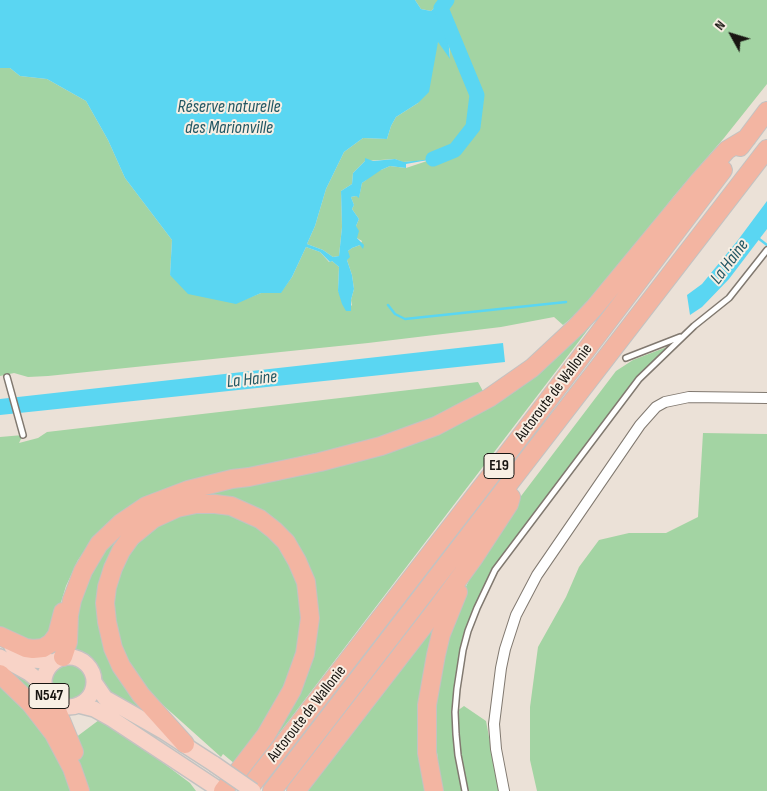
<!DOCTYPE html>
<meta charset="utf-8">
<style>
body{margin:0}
#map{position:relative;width:767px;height:791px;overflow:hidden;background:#ebe1d7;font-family:"Sofia Sans Condensed",sans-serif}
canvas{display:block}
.north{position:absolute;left:707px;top:10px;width:50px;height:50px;-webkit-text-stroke:4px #f8efe4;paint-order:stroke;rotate:309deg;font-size:14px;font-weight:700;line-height:20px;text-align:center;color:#181511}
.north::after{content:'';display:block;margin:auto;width:18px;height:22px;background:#181511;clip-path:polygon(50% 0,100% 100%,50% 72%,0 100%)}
</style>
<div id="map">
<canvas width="767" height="791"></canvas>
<div class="north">N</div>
</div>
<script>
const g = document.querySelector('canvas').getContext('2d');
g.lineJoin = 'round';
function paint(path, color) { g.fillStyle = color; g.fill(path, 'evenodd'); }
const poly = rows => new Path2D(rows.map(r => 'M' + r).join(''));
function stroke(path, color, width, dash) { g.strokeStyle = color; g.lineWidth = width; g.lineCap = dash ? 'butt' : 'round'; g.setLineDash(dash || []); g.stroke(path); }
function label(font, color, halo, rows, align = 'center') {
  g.font = font + ' "Sofia Sans Condensed",sans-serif'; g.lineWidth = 4; g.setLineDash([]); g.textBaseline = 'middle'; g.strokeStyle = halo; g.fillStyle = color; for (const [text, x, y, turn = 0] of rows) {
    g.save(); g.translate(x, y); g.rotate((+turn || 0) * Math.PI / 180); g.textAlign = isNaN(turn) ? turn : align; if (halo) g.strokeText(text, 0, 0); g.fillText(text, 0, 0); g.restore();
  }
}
paint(poly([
 [415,0,767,0,767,84,724,138,674,196,612,276,586,306,563,325,554,317,501,327,368,343,48,376,28,377,14,373,0,376,0,68,10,68,20,76,47,79,86,101,108,140,125,178,172,240,170,275,236,303,261,293,281,292,292,277,306,247,320,252,329,262,332,261,339,267,338,291,352,306,351,300,354,289,352,275,347,260,348,251,352,248,360,245,362,241,357,238,356,226,359,219,352,209,354,205,351,197,356,196,359,197,362,183,366,180,370,169,381,170,390,166,406,168,430,160,403,162,395,159,365,161,353,173,352,184,341,191,342,227,339,256,333,257,323,250,307,244,315,226,326,189,344,152,363,138,387,139,391,126,396,117,418,103,438,41,450,58,448,24,439,4,431,11,421,9],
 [612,298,248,774,244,771,308,658,297,552,230,503,143,522,102,611,144,707,141,713,112,698,101,684,99,671,93,661,82,652,72,650,82,589,106,544,160,506,447,427],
 [672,345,637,377,503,557,463,641,457,668,453,705,453,733,460,779,457,711,464,706,486,721,499,791,443,791,439,776,434,716,440,662,460,599,474,570,515,504,616,371,633,360],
 [478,382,484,393,443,415,367,442,203,478,94,538,78,560,66,586,50,638,33,644,0,628,0,437,23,435,19,443,38,438,47,432],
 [703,433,767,434,767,791,537,791,530,760,530,707,538,647,566,597,579,567,599,540,629,533,666,533,698,517],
 [201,511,221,512,239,516,260,528,274,540,285,555,294,572,301,596,302,621,299,646,280,698,263,726,235,764,223,754,221,757,154,697,137,676,123,651,116,626,114,604,116,583,130,552,145,536,163,523,184,515],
 [440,617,429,791,306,791],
 '52 682a17 17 0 1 1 34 0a17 17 0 1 1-34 0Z',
 [16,671,38,687,40,694,49,707,67,744,99,720,158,759,190,783,196,791,0,791,0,681,12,676]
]), '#a3d4a3');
paint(poly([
 [0,0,415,0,421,9,431,11,439,4,447,24,450,59,438,42,429,92,418,103,396,117,391,126,387,139,363,138,344,152,326,189,315,226,307,244,323,250,333,257,339,256,342,227,341,191,352,184,353,173,365,161,365,158,373,161,395,159,404,162,433,159,406,164,406,168,390,166,381,170,362,183,359,198,356,196,351,197,354,205,352,209,359,219,356,226,359,231,357,238,364,245,363,249,360,245,352,248,348,251,350,257,347,260,352,275,354,289,351,300,351,311,346,311,342,304,338,291,339,267,332,261,330,262,320,252,306,247,292,277,281,293,261,293,236,304,188,294,170,275,172,240,125,178,108,140,86,101,47,79,20,76,10,68,0,68],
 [767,201,767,229,729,279,702,307,690,315,687,295,702,284,738,240],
 [503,343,505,362,0,415,0,399]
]), '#5ad6f2');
stroke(poly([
 [758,238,767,245],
 [388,305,395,314,405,319,566,302]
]), '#5ad6f2', 2.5);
stroke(poly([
 [433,159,455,150,473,127,477,95,441,8,447,0]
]), '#5ad6f2', 15);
const lane = poly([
 [626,358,680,337],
 [7,377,23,435],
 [465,791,458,755,456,734,455,712,457,689,463,650,468,631,477,608,495,570,639,379,694,326,729,298,767,250]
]);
const street = poly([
 [504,791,496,749,494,724,501,668,505,649,516,615,537,575,640,425,656,407,665,402,689,397,767,398]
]);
const primary = poly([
 [12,647,34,660,54,662],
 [0,657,29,673,45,686],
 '44 682a25 25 0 1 1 50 0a25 25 0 1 1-50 0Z',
 [94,682,105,698,163,731,214,764],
 [78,705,94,709,112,719,221,791]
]);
const highway = poly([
 [740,147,767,111],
 [0,636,26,648,33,649,43,648,51,643,57,635,63,612],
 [63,657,68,642,69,615,72,600,83,571,99,544,121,523,146,506,188,490,232,479,249,477,320,462,381,446,436,426,489,398,532,368,576,327,594,308,699,181,727,150,747,138],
 [0,674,30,703,54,734,72,768,80,791],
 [53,701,74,752],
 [185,744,141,695,121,666,113,648,107,622,105,603,107,587,113,568,121,551,131,537,153,519,177,508,196,504,215,504,231,506,260,519,274,530,286,542,297,561,306,582,310,618,305,654,292,690,266,735,223,791],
 [247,791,498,466,723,170],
 [272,791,767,149],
 [296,791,439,606,473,559,509,504,511,497],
 [434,791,427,753,427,705,436,655,441,634,458,592]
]);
stroke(lane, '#817970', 8);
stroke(street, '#817970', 12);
stroke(primary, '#c3c2c1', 18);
stroke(highway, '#c3c2c1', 20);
stroke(lane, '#fff', 5);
stroke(street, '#fff', 10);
stroke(primary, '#f8d3c7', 15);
stroke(highway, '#f3b5a2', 18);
const primaryBridge = poly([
 [214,764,253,791]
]);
stroke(primaryBridge, '#c3c2c1', 18, []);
stroke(primaryBridge, '#f8d3c7', 15);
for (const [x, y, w] of [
 [499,466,30],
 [49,696,40]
]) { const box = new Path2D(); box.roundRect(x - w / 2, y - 12.5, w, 25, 4); g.fillStyle = '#f8efe4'; g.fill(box); stroke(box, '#181511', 1); }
label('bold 15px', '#181511', null, [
 ["E19",499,466],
 ["N547",49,696]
]);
label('16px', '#181511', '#f8efe4', [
 ["Autoroute de Wallonie",554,393,-53],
 ["Autoroute de Wallonie",307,714,-52]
]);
label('italic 18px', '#235763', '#f8efe4', [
 ["Réserve naturelle",229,107],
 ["des Marionville",229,128],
 ["La Haine",730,262,-53],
 ["La Haine",252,380,-6]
]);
</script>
